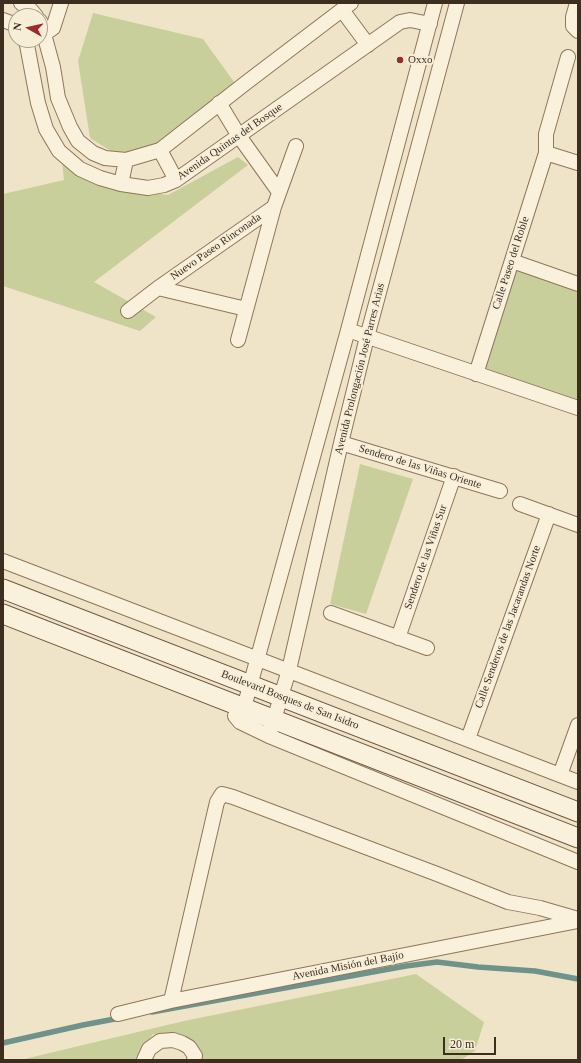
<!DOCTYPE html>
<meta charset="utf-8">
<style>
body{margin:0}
#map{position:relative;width:581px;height:1063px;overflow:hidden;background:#f0e4c8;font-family:Georgia,serif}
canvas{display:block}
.frame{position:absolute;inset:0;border:4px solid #3d2e20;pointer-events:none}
.north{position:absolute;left:8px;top:8px;width:40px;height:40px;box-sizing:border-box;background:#f7eed8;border:1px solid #ada18e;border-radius:50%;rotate:278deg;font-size:11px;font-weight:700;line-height:16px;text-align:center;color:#3d2e20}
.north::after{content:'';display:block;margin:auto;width:14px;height:18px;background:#9e2a2b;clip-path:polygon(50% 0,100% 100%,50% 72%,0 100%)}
.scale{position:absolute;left:443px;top:1037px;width:53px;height:18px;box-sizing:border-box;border:2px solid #3d2e20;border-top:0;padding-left:5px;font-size:12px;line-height:14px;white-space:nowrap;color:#3d2e20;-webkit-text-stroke:3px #f7eed8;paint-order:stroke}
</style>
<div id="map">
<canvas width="581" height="1063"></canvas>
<div class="frame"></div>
<div class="north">N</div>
<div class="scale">20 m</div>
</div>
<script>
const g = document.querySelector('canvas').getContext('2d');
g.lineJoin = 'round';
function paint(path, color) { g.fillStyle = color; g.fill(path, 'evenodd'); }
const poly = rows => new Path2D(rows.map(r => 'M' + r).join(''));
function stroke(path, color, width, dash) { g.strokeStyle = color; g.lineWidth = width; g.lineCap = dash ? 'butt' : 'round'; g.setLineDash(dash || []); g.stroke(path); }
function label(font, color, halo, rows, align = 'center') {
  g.font = font + ' Georgia,serif'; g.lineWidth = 4; g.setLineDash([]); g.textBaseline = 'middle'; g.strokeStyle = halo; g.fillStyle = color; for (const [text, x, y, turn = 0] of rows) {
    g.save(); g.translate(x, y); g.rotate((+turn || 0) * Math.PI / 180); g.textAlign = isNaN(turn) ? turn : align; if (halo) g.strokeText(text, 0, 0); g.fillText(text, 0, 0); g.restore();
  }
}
paint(poly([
 [93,13,203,39,237,86,148,153,117,155,90,138,78,61],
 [238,157,248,165,94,282,156,317,140,331,3,286,3,194,64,180,62,162,114,185,168,195],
 [515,262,578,283,578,406,484,372],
 [360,464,413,479,366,614,330,604],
 [416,974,484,1022,475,1051,461,1060,203,1060,196,1043,153,1034,135,1060,20,1060,184,1021]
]), '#c9cf9b');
stroke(poly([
 [152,1012,406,966,437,962,478,967,535,971,578,979],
 [3,1043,83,1025,120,1018]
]), '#6f938a', 5.5);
const minor = poly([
 [21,3,31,10,36,16],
 [577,3,573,17,573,26,578,31],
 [342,10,368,45],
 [3,20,11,23,16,26],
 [40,21,41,23,53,67,58,98,70,127,78,141,93,153,105,158,126,160,160,150,247,82,351,3],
 [40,37,53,28,61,3],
 [25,40,27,45,38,103,46,129,59,151,80,169,100,178,121,184,148,188,164,185,176,180,400,22,410,20,430,24],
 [219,103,239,136,279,192],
 [160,150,176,180],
 [546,153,578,163],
 [121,184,126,160],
 [512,261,578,284],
 [158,288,246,309],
 [128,311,158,288,274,207],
 [348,330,578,408],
 [238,340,274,207,296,146],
 [476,374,546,153,546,134,568,57],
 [341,443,500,491],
 [520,504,578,525],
 [3,561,578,782],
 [331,613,427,648],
 [398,638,454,476],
 [235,716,240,722,269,736,578,862],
 [240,722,348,330,435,3],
 [269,736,289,670,341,443,367,337,457,3],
 [468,739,549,514],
 [560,775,578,725],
 [171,1001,217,802,222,794,233,797,437,874,508,902,540,908,578,919],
 [118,1014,171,1001,578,921],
 [144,1060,149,1049,160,1041,173,1040,182,1043,189,1047,195,1056,194,1060]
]);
const secondary = poly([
 [3,589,578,812],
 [3,614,578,838]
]);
stroke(minor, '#8d765c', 16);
stroke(secondary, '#6f573f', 21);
stroke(minor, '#faf1dc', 14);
stroke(secondary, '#faf1dc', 19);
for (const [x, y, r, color] of [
 [400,60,4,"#9e2a2b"]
]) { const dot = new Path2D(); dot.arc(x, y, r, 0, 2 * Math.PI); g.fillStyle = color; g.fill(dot); stroke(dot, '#f7eed8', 1.5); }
label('11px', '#3d2e20', '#f7eed8', [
 ["Oxxo",408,60]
], 'left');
label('11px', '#3d2e20', '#f7eed8', [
 ["Avenida Quintas del Bosque",230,142,-35],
 ["Nuevo Paseo Rinconada",216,247,-35],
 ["Calle Paseo del Roble",511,263,-72],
 ["Avenida Prolongación José Parres Arias",360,369,-76],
 ["Sendero de las Viñas Oriente",420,467,17],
 ["Sendero de las Viñas Sur",426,557,-71],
 ["Calle Senderos de las Jacarandas Norte",508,627,-70],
 ["Boulevard Bosques de San Isidro",290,700,21],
 ["Avenida Misión del Bajío",348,966,-11]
]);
</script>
